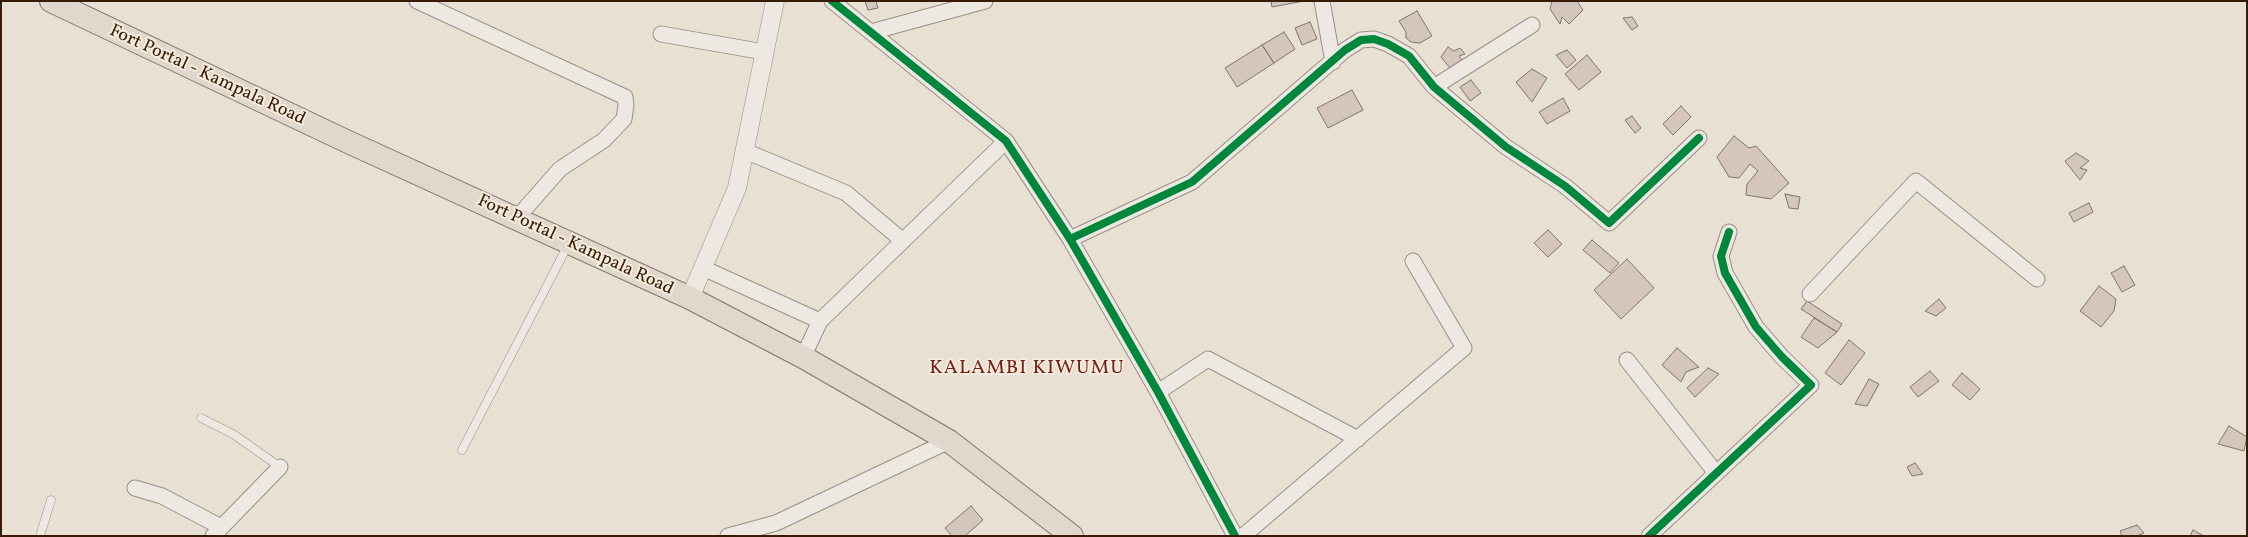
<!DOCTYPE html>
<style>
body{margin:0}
#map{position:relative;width:2248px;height:537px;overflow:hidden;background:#e8e0d3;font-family:Vollkorn,serif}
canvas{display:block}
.frame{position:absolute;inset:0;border:2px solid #371b07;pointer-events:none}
</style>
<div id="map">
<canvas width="2248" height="537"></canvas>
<div class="frame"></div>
</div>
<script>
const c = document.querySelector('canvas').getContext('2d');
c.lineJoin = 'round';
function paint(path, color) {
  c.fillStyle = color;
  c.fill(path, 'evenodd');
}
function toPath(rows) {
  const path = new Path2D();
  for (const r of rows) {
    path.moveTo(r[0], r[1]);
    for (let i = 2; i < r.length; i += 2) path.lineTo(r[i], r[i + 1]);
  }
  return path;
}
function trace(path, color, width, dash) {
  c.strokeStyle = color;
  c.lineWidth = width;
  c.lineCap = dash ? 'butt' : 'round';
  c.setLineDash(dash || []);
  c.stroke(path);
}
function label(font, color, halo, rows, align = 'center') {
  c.font = font + ' Vollkorn,serif';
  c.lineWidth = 4;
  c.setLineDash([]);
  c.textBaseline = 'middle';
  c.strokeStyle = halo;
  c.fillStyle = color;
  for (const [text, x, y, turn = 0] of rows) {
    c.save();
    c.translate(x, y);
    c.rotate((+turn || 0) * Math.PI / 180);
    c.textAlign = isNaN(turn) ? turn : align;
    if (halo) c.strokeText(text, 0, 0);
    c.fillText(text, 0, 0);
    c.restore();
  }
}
const building = toPath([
 [865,1,876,1,878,8,868,10,865,1],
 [1271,1,1304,1,1272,7,1271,1],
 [1552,1,1577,1,1583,10,1569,24,1562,17,1560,24,1550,9,1552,1],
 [1417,11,1432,36,1420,43,1411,42,1406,38,1406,32,1399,21,1417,11],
 [1632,17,1638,26,1632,30,1623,18,1632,17],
 [1310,22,1317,39,1302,45,1295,28,1310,22],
 [1284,32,1295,49,1274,63,1262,45,1284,32],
 [1262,45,1274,63,1237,87,1225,68,1262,45],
 [1448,47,1454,51,1460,48,1465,54,1459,56,1465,64,1450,68,1441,57,1448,47],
 [1567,50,1576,60,1567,68,1556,55,1567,50],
 [1587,55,1601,72,1579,90,1565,74,1587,55],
 [1532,69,1547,78,1532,102,1516,82,1532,69],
 [1471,80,1481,93,1470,101,1460,87,1471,80],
 [1352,90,1363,110,1328,128,1317,108,1352,90],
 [1563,98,1570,111,1547,124,1539,112,1563,98],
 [1681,106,1691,117,1673,135,1663,124,1681,106],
 [1632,116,1641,128,1635,133,1625,120,1632,116],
 [1734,136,1749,148,1756,146,1789,183,1771,199,1746,195,1747,184,1758,171,1750,164,1739,178,1729,177,1717,157,1734,136],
 [2076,153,2089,161,2080,168,2087,170,2080,180,2065,161,2076,153],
 [1785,194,1800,197,1798,209,1789,208,1785,194],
 [2089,203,2093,212,2074,222,2069,213,2089,203],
 [1548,230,1562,244,1548,257,1534,243,1548,230],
 [1592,240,1619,263,1610,273,1583,250,1592,240],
 [1627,259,1654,288,1621,319,1594,290,1627,259],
 [2124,266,2135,285,2122,292,2111,273,2124,266],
 [2099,286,2116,299,2114,311,2101,327,2080,311,2099,286],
 [1939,299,1946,308,1936,316,1925,311,1939,299],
 [1807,301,1842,324,1837,332,1801,309,1807,301],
 [1814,318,1837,332,1818,348,1801,337,1814,318],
 [1849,340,1865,353,1841,385,1825,373,1849,340],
 [1677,348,1699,367,1686,372,1681,382,1662,365,1677,348],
 [1708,368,1719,374,1695,397,1687,388,1708,368],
 [1930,371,1939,381,1918,397,1910,387,1930,371],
 [1962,373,1980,389,1970,400,1952,385,1962,373],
 [1869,379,1879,384,1867,406,1855,404,1869,379],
 [2229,426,2247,437,2244,451,2218,444,2229,426],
 [1915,463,1923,474,1912,476,1907,467,1915,463],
 [971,506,983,520,965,536,952,536,945,528,971,506],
 [2137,525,2144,533,2137,536,2122,536,2120,531,2137,525],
 [2193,530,2204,536,2190,536,2193,530]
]);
const service = toPath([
 [201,418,233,434,280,467],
 [462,450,568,245],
 [40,536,51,500]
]);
const minor = toPath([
 [417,1,625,97,626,105,624,119,604,140,560,169,516,219],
 [832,1,1006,141,1070,239,1158,392,1235,536],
 [1322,1,1333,62],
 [871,32,985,1],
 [661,34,764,52],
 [1434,87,1532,25],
 [745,151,846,193,903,241],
 [1070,239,1192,182,1345,50,1361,40,1374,39,1388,44,1409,56,1434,87,1506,147,1565,186,1609,223,1699,138],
 [703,268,820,321],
 [1810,294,1916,181,2037,279],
 [803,357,820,321,1006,141],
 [1627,360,1716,473],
 [1158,392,1208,359,1358,439],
 [135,488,162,496,221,527],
 [213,536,280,467],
 [728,536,776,523,949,441],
 [1243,536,1464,348,1413,261],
 [1649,536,1811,385,1782,357,1756,327,1725,273,1721,256,1729,232]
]);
const tertiary = toPath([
 [690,298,737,188,775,1]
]);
const primary = toPath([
 [51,1,346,141,690,298,803,357,949,441,1072,536]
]);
const cycleway = toPath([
 [832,1,1006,141,1070,239,1158,392,1235,536],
 [1070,239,1192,182,1345,50,1361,40,1374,39,1388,44,1409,56,1434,87,1506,147,1565,186,1609,223,1699,138],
 [1649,536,1811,385,1782,357,1756,327,1725,273,1721,256,1729,232]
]);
const streetNames = [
 ["Fort Portal - Kampala Road",207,76,25],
 ["Fort Portal - Kampala Road",575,246,25]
];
const quarterNames = [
 ["KALAMBI KIWUMU",1027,369]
];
paint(building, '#d4c6bd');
trace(building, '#7e756c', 1);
trace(service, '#989086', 9);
trace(minor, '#989086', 17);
trace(tertiary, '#989086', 19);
trace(primary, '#7e756c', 24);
trace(service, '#ede8e2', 8);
trace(minor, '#ede8e2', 15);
trace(tertiary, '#ede8e2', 18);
trace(primary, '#e0d8cd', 22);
trace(cycleway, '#00873e', 8);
label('18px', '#371b07', '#f6ecdd', streetNames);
c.letterSpacing = '1px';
label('20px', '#7a1f14', '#f6ecdd', quarterNames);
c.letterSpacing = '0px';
</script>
